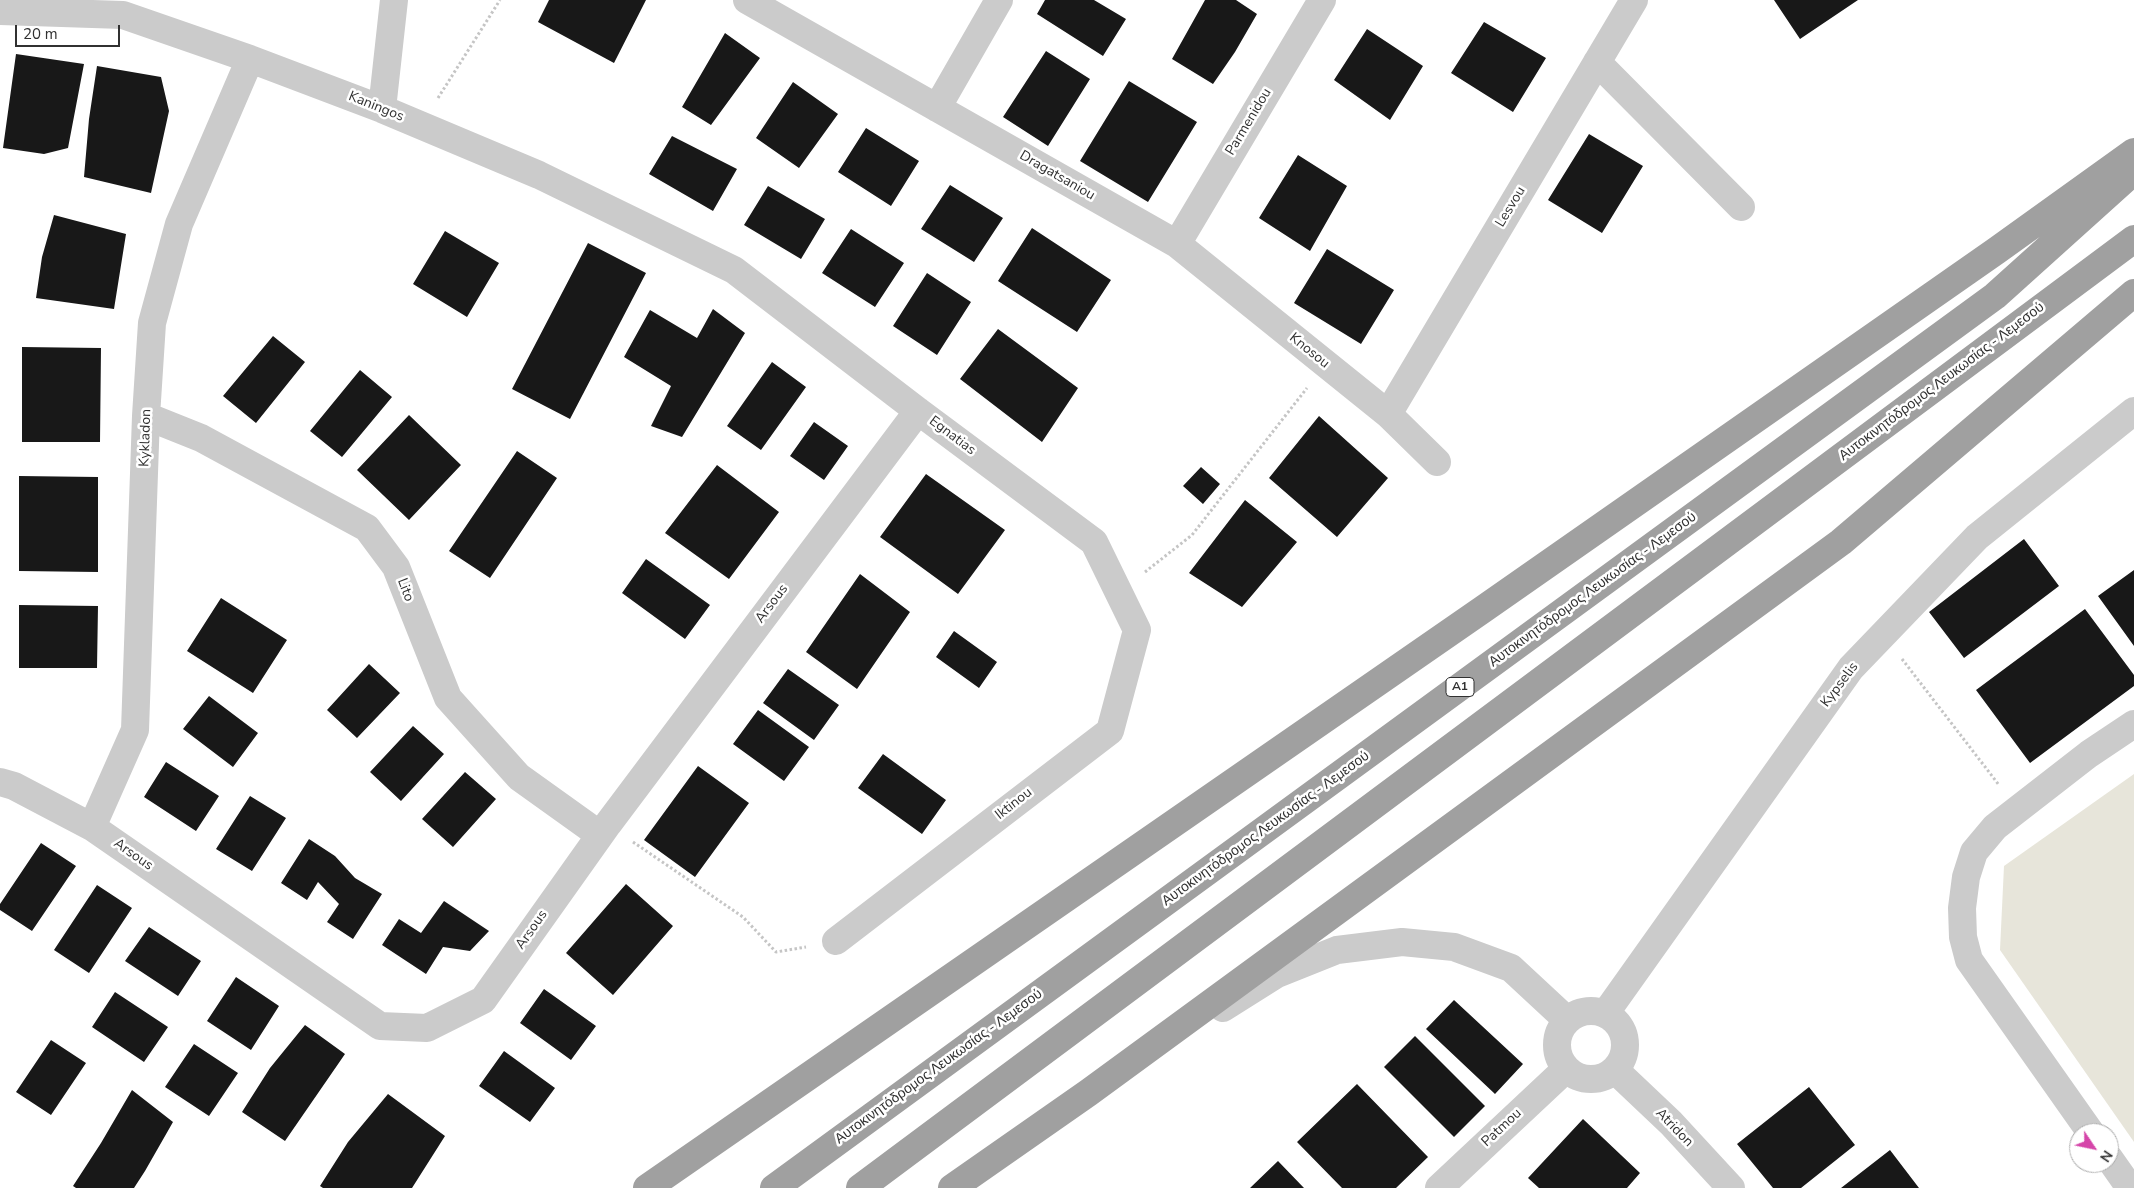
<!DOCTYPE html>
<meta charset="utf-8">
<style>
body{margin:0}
#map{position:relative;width:2134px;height:1188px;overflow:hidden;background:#fff;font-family:"Nunito Sans",sans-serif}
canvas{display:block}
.north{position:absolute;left:2069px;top:1123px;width:50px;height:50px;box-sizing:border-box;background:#fff;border:1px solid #adadad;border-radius:50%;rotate:124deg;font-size:14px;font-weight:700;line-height:20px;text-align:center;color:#313131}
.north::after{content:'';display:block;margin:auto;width:18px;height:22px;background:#d545a9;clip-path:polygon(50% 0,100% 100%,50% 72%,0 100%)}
.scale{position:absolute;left:15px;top:25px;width:105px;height:22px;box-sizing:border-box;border:2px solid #313131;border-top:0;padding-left:6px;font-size:15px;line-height:18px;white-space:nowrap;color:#313131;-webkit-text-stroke:4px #fff;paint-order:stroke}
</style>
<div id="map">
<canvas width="2134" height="1188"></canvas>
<div class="north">N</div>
<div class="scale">20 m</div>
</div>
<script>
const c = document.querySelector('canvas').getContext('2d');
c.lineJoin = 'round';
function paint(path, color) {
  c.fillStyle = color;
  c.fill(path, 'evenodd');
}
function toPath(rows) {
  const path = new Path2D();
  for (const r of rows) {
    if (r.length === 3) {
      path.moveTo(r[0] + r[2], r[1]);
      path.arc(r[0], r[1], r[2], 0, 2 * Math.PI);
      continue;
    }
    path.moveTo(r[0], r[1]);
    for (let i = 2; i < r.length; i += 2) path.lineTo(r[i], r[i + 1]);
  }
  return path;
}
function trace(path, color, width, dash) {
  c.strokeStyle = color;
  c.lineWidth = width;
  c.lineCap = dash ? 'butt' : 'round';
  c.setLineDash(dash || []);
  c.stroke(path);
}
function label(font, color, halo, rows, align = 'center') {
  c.font = font + ' "Nunito Sans",sans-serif';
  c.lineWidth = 5;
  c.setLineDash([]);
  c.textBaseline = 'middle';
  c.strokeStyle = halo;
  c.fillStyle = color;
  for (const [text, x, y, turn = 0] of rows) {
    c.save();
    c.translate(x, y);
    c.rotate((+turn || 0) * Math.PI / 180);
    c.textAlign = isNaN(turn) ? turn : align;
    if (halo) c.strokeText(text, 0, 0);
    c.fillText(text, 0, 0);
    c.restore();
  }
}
const green = toPath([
 [2134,774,2134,1142,2000,950,2004,866]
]);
const building = toPath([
 [549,0,646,0,614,63,538,22],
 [1045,0,1094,0,1126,19,1103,56,1037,14],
 [1205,0,1236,0,1257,14,1235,52,1213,84,1172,59],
 [1774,0,1858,0,1800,39],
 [1484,22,1546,58,1513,112,1451,73],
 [1367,29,1423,66,1390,120,1334,80],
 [725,33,760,58,711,125,682,107],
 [1046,51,1090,79,1048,146,1003,117],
 [16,54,84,64,68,148,44,154,3,148],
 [97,66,161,77,169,111,151,193,84,177,89,119],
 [1129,81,1197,122,1148,202,1080,161],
 [793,82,838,114,799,168,756,138],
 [866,128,919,161,891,206,838,172],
 [1589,134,1643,166,1602,233,1548,200],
 [672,136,737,169,713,211,649,174],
 [1298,155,1347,186,1310,251,1259,218],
 [950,185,1003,218,974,262,921,229],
 [768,186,825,219,801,259,744,225],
 [54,215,126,234,114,309,36,298,42,257],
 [1032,228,1111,280,1077,332,998,281],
 [851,229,904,263,875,307,822,273],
 [445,231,499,263,467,317,413,284],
 [588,243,646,273,570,419,512,389],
 [1327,249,1394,290,1361,344,1294,303],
 [927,273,971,302,937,355,893,326],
 [713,309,745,333,682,437,651,426,671,386,624,357,650,310,697,338],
 [998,329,1078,388,1042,442,960,379],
 [273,336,305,362,256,423,223,396],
 [22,347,101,348,100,442,22,442],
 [772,362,806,387,761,450,727,426],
 [360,370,392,397,342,457,310,431],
 [409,415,461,465,409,520,357,470],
 [1319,416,1388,478,1337,537,1269,478],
 [814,422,848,446,824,480,790,456],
 [517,451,557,478,490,578,449,551],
 [717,465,779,512,729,579,665,533],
 [1201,467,1220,484,1203,504,1183,486],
 [926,474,1005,530,958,594,880,537],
 [19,476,98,477,98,572,19,571],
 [1245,500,1297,542,1242,607,1189,573],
 [2024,539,2059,586,1964,658,1929,612],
 [646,559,710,605,685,639,622,593],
 [2134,570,2134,646,2098,596],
 [860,574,910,612,857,689,806,652],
 [221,598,287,640,253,693,187,651],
 [19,605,98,606,97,668,19,668],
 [2085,609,2134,675,2134,686,2030,763,1976,690],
 [954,631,997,662,979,688,936,657],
 [369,664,400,693,357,738,327,710],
 [788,669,839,705,814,740,763,703],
 [209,696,258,733,233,767,183,729],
 [758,710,809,747,784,781,733,744],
 [413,726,444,754,401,801,370,772],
 [883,754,946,800,922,834,858,788],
 [166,762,219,796,196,831,144,797],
 [698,766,749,803,695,877,644,840],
 [465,772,496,799,453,847,422,819],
 [250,796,286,818,252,871,216,849],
 [309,839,335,856,355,878,382,894,353,939,327,922,339,904,318,882,307,900,281,883],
 [41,843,76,866,32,931,0,910,0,904],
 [626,884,673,926,613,995,566,953],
 [97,885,132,908,89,973,54,950],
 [444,901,489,931,470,951,443,947,426,974,382,945,399,919,421,933],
 [149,927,201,961,178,996,125,961],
 [236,977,279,1006,251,1050,207,1021],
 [544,989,596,1026,571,1060,520,1023],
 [115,992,168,1027,144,1062,92,1027],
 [1454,1000,1523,1064,1495,1094,1426,1029],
 [305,1025,345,1054,285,1141,242,1112,270,1068],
 [1415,1036,1485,1106,1454,1137,1384,1067],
 [51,1040,86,1063,51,1115,16,1092],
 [194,1044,238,1073,209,1116,165,1087],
 [504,1051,555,1088,530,1122,479,1086],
 [1357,1084,1428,1157,1396,1188,1342,1188,1297,1142],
 [1809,1087,1855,1145,1801,1188,1773,1188,1737,1144],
 [132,1090,173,1122,145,1171,134,1188,76,1188,73,1186,101,1143],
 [388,1094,445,1136,412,1188,323,1188,320,1186,348,1142],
 [1583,1119,1640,1173,1627,1188,1539,1188,1528,1178],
 [1890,1150,1919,1188,1841,1188],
 [1278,1161,1304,1188,1250,1188]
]);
const path = toPath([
 [438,98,500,0],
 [1145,572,1192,535,1307,388],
 [1902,659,1999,785],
 [633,842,743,917,776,952,806,947]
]);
const minor = toPath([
 [747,0,1177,244,1388,414,1437,462],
 [0,11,123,15,250,59,382,109,539,175,734,270,918,411,1094,542,1137,630,1110,731,836,941],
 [1597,62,1741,207],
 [937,108,999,0],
 [382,109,394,0],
 [1177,244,1322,0],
 [1388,414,1634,0],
 [146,416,201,438,367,528,396,567,448,698,519,777,600,835],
 [0,782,14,786,92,827,380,1026,427,1028,483,1000,608,824,918,411],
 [92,827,135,730,146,416,152,323,179,224,250,59],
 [1223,1008,1277,974,1337,950,1402,942,1454,947,1511,968,1567,1020],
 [1591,1045,34],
 [1605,1014,1851,668,1977,537,2134,411],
 [1615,1070,1671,1123,1731,1188],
 [2091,1133,1969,960,1963,937,1962,908,1966,877,1974,852,1995,827,2089,754,2134,724],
 [2109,1158,2130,1188],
 [1439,1188,1566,1069]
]);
const trunk = toPath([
 [647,1188,1482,610,1996,251,2134,152],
 [774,1188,1995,296,2134,171],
 [860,1188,2134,239],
 [952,1188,1088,1093,1841,542,2134,293]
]);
const shields = [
 [1460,687,28]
];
const shieldNames = [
 ["A1",1460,687]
];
const streetNames = [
 ["Kaningos",376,107,22],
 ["Parmenidou",1249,122,-59],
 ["Dragatsaniou",1057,176,30],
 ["Lesvou",1511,207,-59],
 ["Knosou",1309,351,39],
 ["Αυτοκινητόδρομος Λευκωσίας - Λεμεσού",1942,382,-37],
 ["Egnatias",952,436,37],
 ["Kykladon",146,438,-88],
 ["Lito",405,590,69],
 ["Αυτοκινητόδρομος Λευκωσίας - Λεμεσού",1593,590,-36],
 ["Arsous",772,604,-53],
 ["Kypselis",1840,685,-53],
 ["Iktinou",1014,804,-38],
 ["Αυτοκινητόδρομος Λευκωσίας - Λεμεσού",1266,829,-36],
 ["Arsous",133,855,35],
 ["Arsous",532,930,-55],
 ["Αυτοκινητόδρομος Λευκωσίας - Λεμεσού",939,1067,-36],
 ["Patmou",1502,1128,-43],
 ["Atridon",1674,1128,46]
];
paint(green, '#e7e5da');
paint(building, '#181818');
trace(path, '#c5c5c5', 3, [2.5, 2.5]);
trace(minor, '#cbcbcb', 28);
trace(trunk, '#a0a0a0', 28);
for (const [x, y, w] of shields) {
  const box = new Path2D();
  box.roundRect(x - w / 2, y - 9.5, w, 19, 4);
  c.fillStyle = '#fff';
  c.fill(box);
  trace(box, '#313131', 1);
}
label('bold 12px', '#313131', null, shieldNames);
label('14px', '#313131', '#fff', streetNames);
</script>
